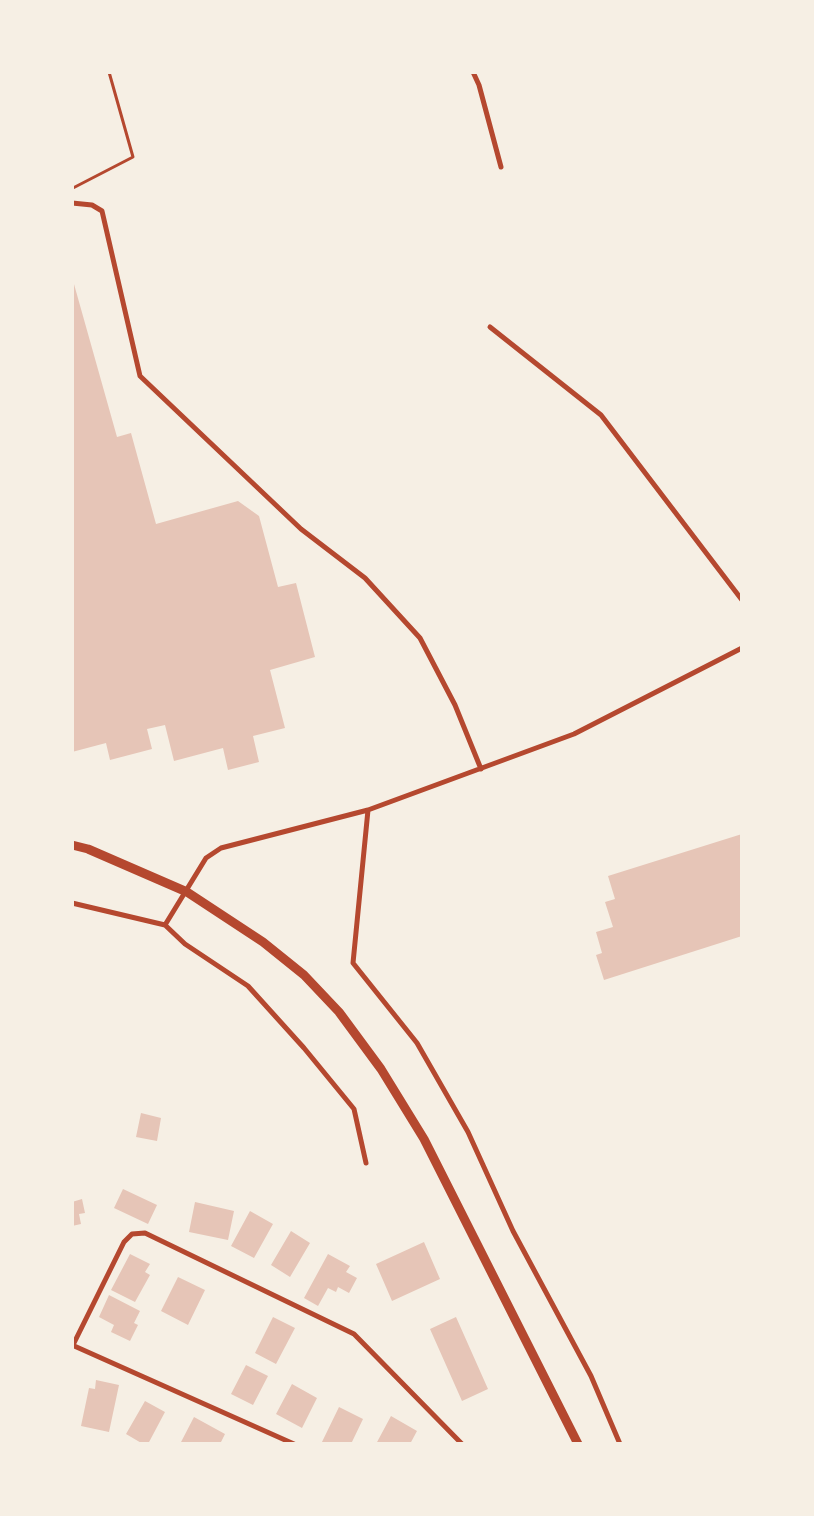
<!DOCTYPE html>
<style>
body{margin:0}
#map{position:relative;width:814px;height:1516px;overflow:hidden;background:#f6efe4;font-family:Figtree,sans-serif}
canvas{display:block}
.frame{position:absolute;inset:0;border:74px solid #f6efe4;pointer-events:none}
</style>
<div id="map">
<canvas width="814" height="1516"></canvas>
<div class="frame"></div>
</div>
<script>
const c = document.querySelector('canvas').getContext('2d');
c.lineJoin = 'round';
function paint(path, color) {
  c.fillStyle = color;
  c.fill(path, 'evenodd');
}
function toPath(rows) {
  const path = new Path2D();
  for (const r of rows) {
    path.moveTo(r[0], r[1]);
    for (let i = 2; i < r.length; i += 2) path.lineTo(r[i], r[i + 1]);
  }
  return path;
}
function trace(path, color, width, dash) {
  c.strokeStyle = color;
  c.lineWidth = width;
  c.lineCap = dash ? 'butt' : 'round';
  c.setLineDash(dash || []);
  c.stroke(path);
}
const building = toPath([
 [72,277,117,437,131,433,156,524,238,501,259,516,278,587,296,583,315,657,270,670,285,728,253,736,259,762,228,770,223,748,174,761,165,725,147,729,152,749,110,760,106,743,72,752],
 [742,834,742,936,604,980,596,955,602,953,596,932,613,927,605,902,615,899,608,876],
 [141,1113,161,1118,157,1141,136,1137],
 [123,1189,157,1205,148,1224,114,1208],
 [82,1199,85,1213,79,1214,81,1224,72,1226,72,1202],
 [195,1202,234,1211,228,1240,189,1232],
 [250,1211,273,1224,254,1258,231,1246],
 [291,1231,310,1243,290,1277,271,1265],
 [424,1242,440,1279,392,1301,376,1264],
 [130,1254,150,1264,145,1272,150,1275,135,1302,111,1290],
 [328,1254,350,1266,346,1272,357,1278,349,1293,338,1287,336,1292,328,1288,318,1306,304,1298],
 [178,1277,205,1290,188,1325,161,1311],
 [109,1295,140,1311,134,1323,138,1325,130,1341,111,1332,114,1325,99,1317],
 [273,1317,295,1328,276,1364,255,1353],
 [456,1317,488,1389,462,1401,430,1329],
 [246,1365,268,1376,253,1405,231,1394],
 [96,1380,119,1385,109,1432,81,1426,89,1388,95,1389],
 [292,1384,317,1398,302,1428,276,1414],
 [145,1401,165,1412,148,1444,143,1444,126,1434],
 [339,1407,363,1419,351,1444,321,1444],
 [391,1416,417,1431,410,1444,376,1444],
 [194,1417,225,1434,220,1444,180,1444]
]);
const path = toPath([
 [73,188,133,157,109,72]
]);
const minor = toPath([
 [473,72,479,85,501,167],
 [72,203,92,205,102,211,140,376,301,529,365,578,420,638,455,705,481,769],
 [490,327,601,415,742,600],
 [368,810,353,963,417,1043,468,1132,513,1231,591,1376,620,1444],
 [72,903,165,925,185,944,248,986,304,1048,354,1109,366,1163],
 [165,925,206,858,221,848,368,810,574,734,742,648],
 [72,1345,294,1444],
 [73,1345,124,1242,132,1234,145,1233,354,1334,462,1444]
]);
const tertiary = toPath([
 [72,845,88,849,187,892,263,942,304,975,339,1012,381,1069,424,1139,578,1444]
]);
paint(building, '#e6c5b7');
trace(path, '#b5482f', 3);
trace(minor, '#b5482f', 5);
trace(tertiary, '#b5482f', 9);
</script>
